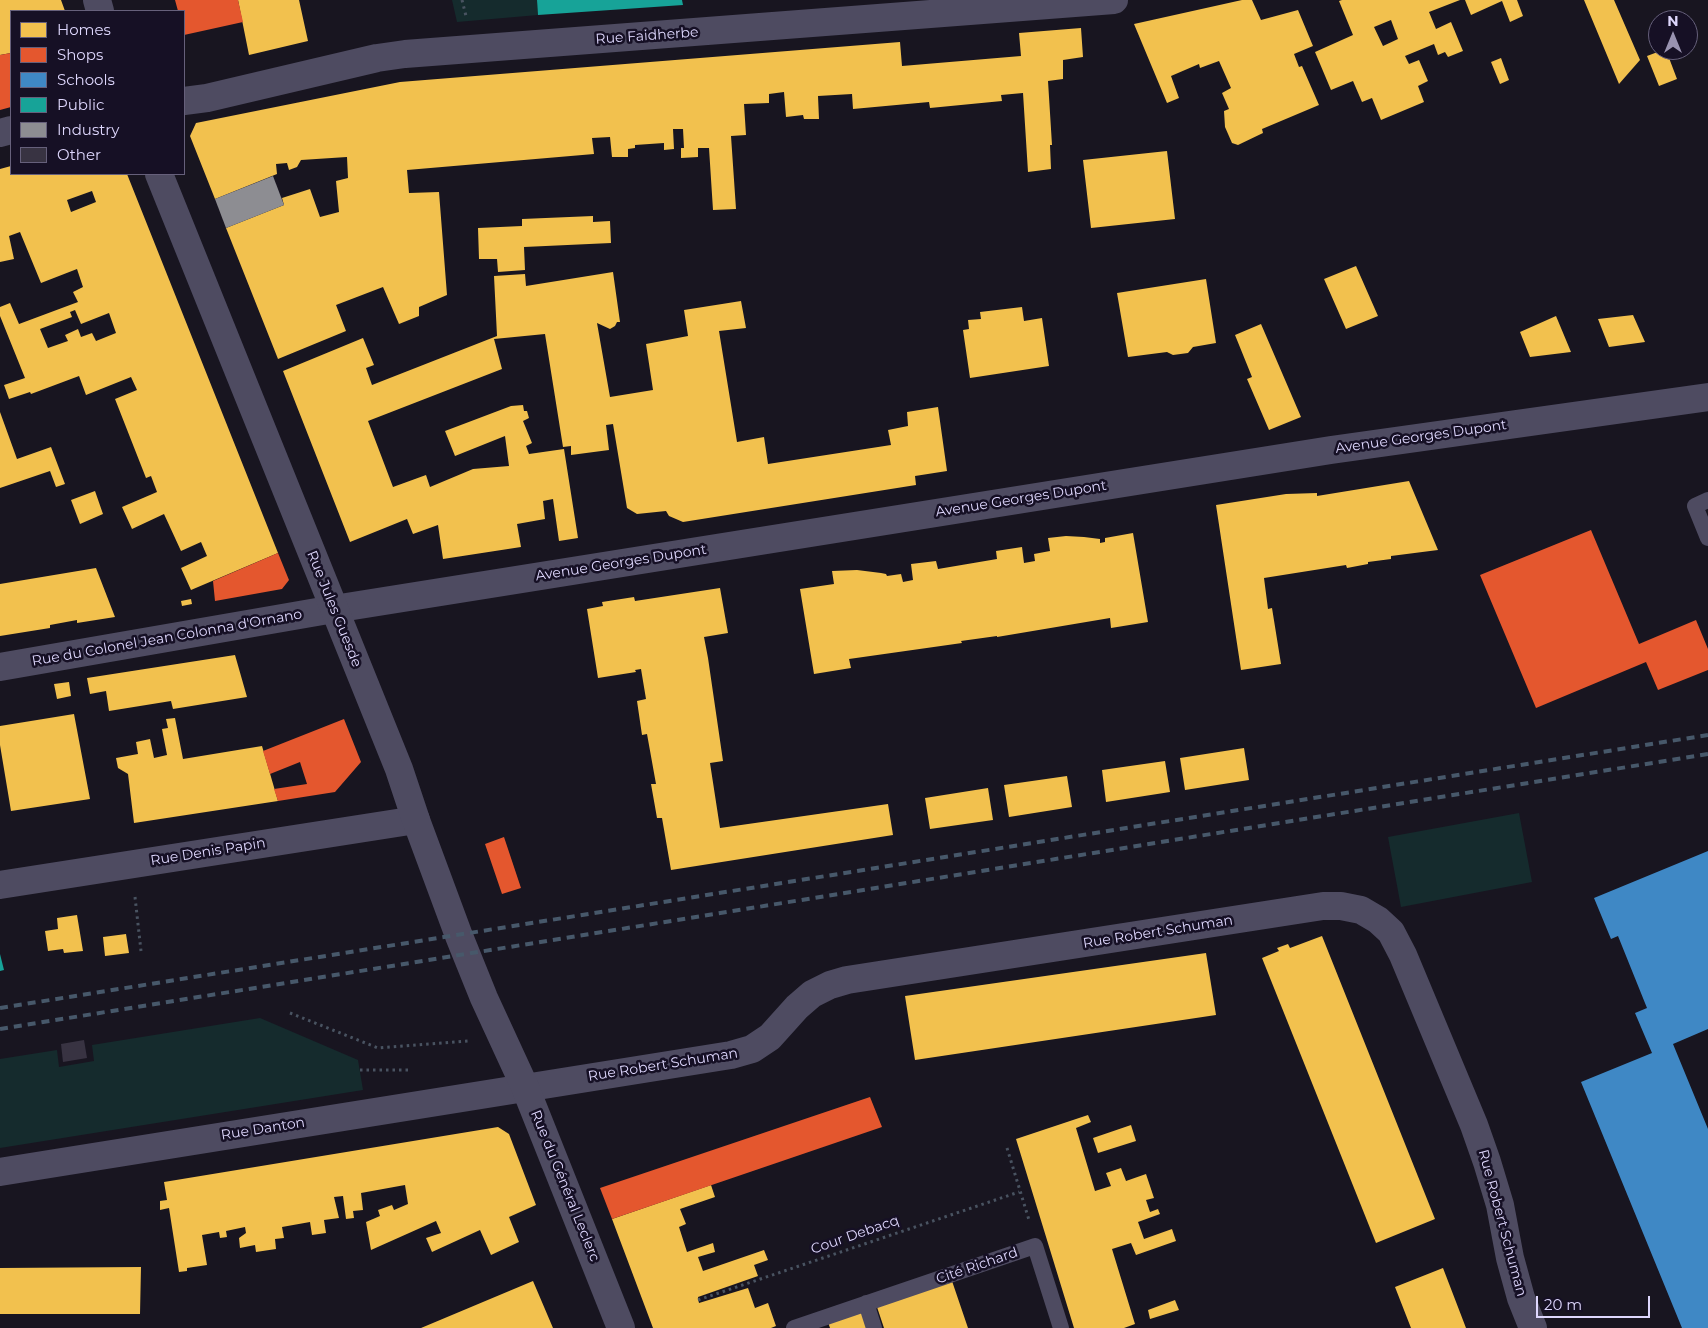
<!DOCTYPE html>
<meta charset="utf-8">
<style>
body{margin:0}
#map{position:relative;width:1708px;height:1328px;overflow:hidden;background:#181520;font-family:Montserrat,sans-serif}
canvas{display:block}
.legend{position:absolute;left:10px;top:10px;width:175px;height:165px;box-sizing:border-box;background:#161025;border:1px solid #66607b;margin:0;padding:6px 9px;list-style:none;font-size:15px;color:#ded7fd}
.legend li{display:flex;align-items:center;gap:10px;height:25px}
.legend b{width:25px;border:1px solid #66607b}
.north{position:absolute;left:1648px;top:10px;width:50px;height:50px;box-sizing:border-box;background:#161025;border:1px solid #66607b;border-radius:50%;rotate:0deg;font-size:14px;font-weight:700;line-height:20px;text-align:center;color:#ded7fd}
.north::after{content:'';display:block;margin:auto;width:18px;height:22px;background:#9993b0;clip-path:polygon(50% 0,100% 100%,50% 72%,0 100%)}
.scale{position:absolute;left:1536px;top:1296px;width:114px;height:22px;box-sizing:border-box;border:2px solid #ded7fd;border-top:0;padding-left:6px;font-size:15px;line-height:18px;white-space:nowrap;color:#ded7fd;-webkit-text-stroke:4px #161025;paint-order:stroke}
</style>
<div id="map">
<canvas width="1708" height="1328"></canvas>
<ul class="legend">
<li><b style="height:14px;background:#f2c14e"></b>Homes</li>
<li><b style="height:14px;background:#e4572e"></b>Shops</li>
<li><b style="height:14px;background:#3f88c5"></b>Schools</li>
<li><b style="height:14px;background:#17a398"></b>Public</li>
<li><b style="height:14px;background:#8d8d92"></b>Industry</li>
<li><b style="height:14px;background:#383342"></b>Other</li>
</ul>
<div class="north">N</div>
<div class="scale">20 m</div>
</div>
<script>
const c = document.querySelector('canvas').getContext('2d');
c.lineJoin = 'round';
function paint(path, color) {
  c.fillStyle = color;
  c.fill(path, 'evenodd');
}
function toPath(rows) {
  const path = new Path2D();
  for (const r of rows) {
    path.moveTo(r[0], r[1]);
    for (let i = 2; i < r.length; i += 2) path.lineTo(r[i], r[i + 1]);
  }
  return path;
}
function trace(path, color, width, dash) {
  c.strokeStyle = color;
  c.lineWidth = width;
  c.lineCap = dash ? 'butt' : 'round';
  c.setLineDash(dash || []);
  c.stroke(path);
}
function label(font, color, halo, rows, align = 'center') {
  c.font = font + ' Montserrat,sans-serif';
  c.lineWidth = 5;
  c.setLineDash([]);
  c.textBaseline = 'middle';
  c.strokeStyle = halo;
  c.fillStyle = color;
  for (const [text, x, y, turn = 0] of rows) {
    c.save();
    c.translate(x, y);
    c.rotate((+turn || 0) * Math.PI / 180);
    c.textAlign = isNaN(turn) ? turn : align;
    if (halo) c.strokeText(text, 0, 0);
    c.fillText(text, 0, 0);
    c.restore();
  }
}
const green = toPath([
 [452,0,537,0,538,15,457,22],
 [1519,813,1532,882,1401,907,1388,837],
 [260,1018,358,1060,363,1090,0,1148,0,1059,57,1050,59,1067,94,1061,92,1045]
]);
const homes = toPath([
 [0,0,61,0,65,11,11,11,11,53,0,55],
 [238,0,299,0,308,41,249,55],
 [1242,0,1252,0,1261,20,1298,10,1313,46,1294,54,1299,67,1302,66,1319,105,1262,129,1263,133,1238,145,1232,143,1225,127,1224,111,1229,109,1222,93,1231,88,1219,61,1200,68,1199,64,1171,76,1179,98,1167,103,1134,24],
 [1342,0,1460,0,1429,12,1436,29,1451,22,1463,51,1448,57,1445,52,1438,55,1434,44,1405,56,1409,64,1419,60,1428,81,1418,86,1424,102,1381,120,1372,98,1362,102,1353,81,1331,90,1315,52,1353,35,1339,1],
 [1391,20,1398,39,1383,46,1374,27],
 [1465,0,1517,0,1523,16,1510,22,1502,1,1471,15],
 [1584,0,1614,0,1640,60,1619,84],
 [1081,28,1083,57,1063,60,1063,79,1048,81,1052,145,1050,145,1051,169,1028,172,1023,93,1001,95,1002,101,930,108,929,102,853,109,852,94,818,96,819,119,804,119,803,115,786,117,784,92,769,94,769,103,744,104,746,135,731,136,736,209,713,210,709,148,698,148,698,157,681,158,681,148,684,148,683,129,673,129,674,149,664,150,664,143,635,145,635,148,628,149,628,157,612,157,610,137,592,138,594,154,407,170,409,193,439,192,447,295,419,307,419,316,399,324,383,287,336,305,346,331,278,359,226,228,284,205,282,198,310,189,320,217,339,212,336,181,348,178,347,157,301,160,297,167,289,170,287,163,276,164,277,174,215,199,190,136,196,123,400,82,900,42,902,66,1021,56,1019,33],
 [1663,50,1666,50,1677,79,1659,86,1647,56],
 [1501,58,1509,80,1500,84,1491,62],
 [1167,151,1175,219,1091,228,1083,160],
 [11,166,11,174,127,174,278,553,191,590,181,568,207,556,201,542,181,551,164,514,132,529,122,507,157,492,151,476,146,478,115,399,137,390,131,377,86,395,79,376,31,394,30,392,9,399,4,385,25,378,0,316,0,307,10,303,19,324,78,302,73,292,83,287,77,269,41,283,20,232,9,236,14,259,0,262,0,169],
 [92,191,96,202,71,212,67,200],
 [75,310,81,324,109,313,116,333,96,341,92,333,81,337,78,329,65,335,68,341,48,348,40,329,72,317,70,312],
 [593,216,593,222,610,221,611,243,524,247,525,270,498,272,497,259,479,259,478,228,522,226,522,219],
 [1356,266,1378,316,1346,329,1324,279],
 [613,272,620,322,617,322,615,326,610,329,597,323,610,397,653,390,646,344,688,336,684,310,741,301,746,328,719,331,737,442,764,437,768,464,891,445,888,430,908,426,907,412,938,407,947,471,915,476,916,485,683,522,669,516,666,511,637,514,627,508,613,424,606,425,609,450,571,455,571,446,563,447,545,334,494,339,502,369,368,421,393,487,426,475,430,487,473,469,509,466,505,436,455,456,445,431,511,406,523,405,524,411,527,411,529,418,523,421,532,443,526,446,529,454,564,449,578,538,559,541,553,499,543,501,545,519,517,524,521,547,443,559,438,525,413,534,407,519,350,542,283,371,363,338,374,365,366,368,372,385,497,336,494,276,525,274,526,286],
 [1206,279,1216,343,1193,347,1188,353,1173,355,1167,352,1128,357,1117,293],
 [1022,307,1024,321,1042,318,1049,366,970,378,963,330,969,329,968,320,981,319,980,312],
 [1633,315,1645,342,1609,347,1598,319],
 [1556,316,1571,352,1530,357,1520,332],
 [1261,324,1301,417,1269,430,1247,379,1252,377,1235,335],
 [0,412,17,459,51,447,65,484,56,487,50,471,0,488],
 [1409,481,1438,550,1391,556,1391,559,1368,562,1368,564,1347,568,1346,565,1264,578,1268,609,1272,608,1281,664,1241,670,1216,505,1286,494,1317,493,1317,496],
 [95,491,103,514,80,524,71,500],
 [1133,533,1148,622,1111,628,1110,618,997,637,997,636,961,641,962,643,849,659,851,668,814,674,800,589,834,584,832,571,857,570,881,573,886,574,887,576,901,574,903,582,913,580,911,564,936,561,938,569,997,559,996,551,1022,547,1024,563,1035,561,1034,554,1050,551,1048,538,1066,536,1084,537,1100,539,1100,543,1105,542,1105,538],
 [96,568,115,617,77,623,77,620,50,625,50,628,0,636,0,584],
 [720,588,728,633,704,637,708,658,723,761,710,763,720,828,888,804,893,835,671,870,662,818,657,818,651,784,656,784,647,734,642,735,637,701,646,699,641,669,635,670,636,672,598,678,587,609,603,606,602,602,634,597,635,601],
 [191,599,192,604,182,606,181,601],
 [235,655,247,697,173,709,171,701,109,711,106,691,90,694,87,678],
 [69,682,71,696,57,699,54,684],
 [74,714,90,799,11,811,0,745,0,726],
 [175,718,183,759,262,746,278,801,134,823,128,774,118,768,116,758,138,754,136,742,150,739,154,758,167,755,162,729,168,728,166,719],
 [1244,748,1249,780,1185,790,1180,758],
 [1165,761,1170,792,1106,802,1102,770],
 [1067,776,1072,807,1009,817,1004,785],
 [988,788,993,820,930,829,925,798],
 [77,915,83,951,64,953,63,949,48,951,45,931,58,929,57,918],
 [126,934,129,953,105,956,103,937],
 [1322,936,1435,1219,1376,1243,1262,958,1279,951,1277,948,1288,944,1290,948],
 [1206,953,1216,1015,915,1060,905,996],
 [1088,1115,1091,1122,1076,1128,1095,1191,1111,1186,1106,1173,1121,1168,1126,1181,1146,1174,1154,1198,1146,1200,1150,1212,1158,1209,1160,1214,1138,1222,1144,1239,1172,1229,1176,1241,1136,1255,1131,1243,1112,1249,1135,1324,1124,1328,1074,1328,1016,1139],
 [1131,1125,1136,1141,1098,1153,1093,1138],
 [498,1127,509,1134,536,1205,509,1217,519,1242,491,1255,480,1230,432,1252,426,1238,441,1233,436,1221,371,1250,366,1222,380,1216,378,1210,392,1205,394,1210,408,1204,405,1185,361,1193,363,1210,353,1211,354,1218,346,1219,343,1196,334,1197,339,1218,324,1220,326,1233,312,1235,310,1222,282,1227,284,1238,275,1239,276,1249,256,1252,255,1245,240,1248,239,1238,246,1233,245,1227,226,1231,227,1237,220,1238,219,1232,202,1235,207,1265,187,1268,187,1271,179,1272,169,1208,160,1210,160,1201,167,1200,164,1182],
 [711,1185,715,1197,680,1209,686,1224,679,1227,687,1252,713,1243,715,1252,698,1257,703,1271,764,1250,768,1260,754,1265,758,1276,698,1297,699,1303,748,1288,755,1308,768,1303,776,1326,771,1328,653,1328,612,1219],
 [141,1267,140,1314,0,1314,0,1268],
 [1443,1268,1466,1328,1411,1328,1395,1287],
 [533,1281,553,1328,421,1328],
 [952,1281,968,1328,884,1328,877,1307],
 [1175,1300,1179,1310,1150,1319,1148,1310],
 [863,1310,869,1328,830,1328,828,1322]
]);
const shops = toPath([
 [175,0,238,0,243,22,184,35,184,11,178,11],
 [11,53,11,107,0,110,0,55],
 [1591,530,1639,644,1696,620,1708,649,1708,670,1658,690,1646,662,1536,708,1480,575],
 [278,553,289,580,282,589,215,601,213,581],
 [344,719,361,762,335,792,278,801,274,789,307,784,300,762,270,774,263,751],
 [504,837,521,888,502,894,485,844],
 [870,1097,882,1127,612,1219,600,1188]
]);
const schools = toPath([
 [1708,851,1708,1029,1673,1044,1708,1129,1708,1328,1682,1328,1581,1082,1652,1053,1635,1013,1647,1008,1618,936,1611,939,1594,898]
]);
const public = toPath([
 [537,0,682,0,683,5,538,15],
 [0,954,4,970,0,971]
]);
const industry = toPath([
 [273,176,284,205,226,228,215,199]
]);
const building = toPath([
 [84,1040,87,1058,63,1062,61,1044]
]);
const path = toPath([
 [462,0,466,16],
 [135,897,141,951],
 [290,1013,378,1048,468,1041],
 [360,1070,410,1070],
 [1007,1148,1029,1220],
 [698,1300,1019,1192]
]);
const service = toPath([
 [1708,500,1695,506,1708,538],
 [866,1303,874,1328],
 [794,1328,1035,1246,1061,1328]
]);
const minor = toPath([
 [184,101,207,98,377,58,405,54,1114,0],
 [0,133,11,130],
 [0,667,334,609,1331,450,1708,397],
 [0,885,416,820],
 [0,1172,731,1055,752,1049,770,1037,797,1007,812,994,830,985,847,980,1323,906,1341,906,1361,910,1378,920,1391,932,1403,955,1474,1125,1487,1162,1500,1205,1510,1258,1521,1298,1533,1328]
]);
const tertiary = toPath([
 [97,0,100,11],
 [159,174,399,769,416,820,459,936,484,998,525,1087,621,1328]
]);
const rail = toPath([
 [0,1008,1708,735],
 [0,1029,1708,754]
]);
const streetNames = [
 ["Rue Faidherbe",647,36,-4],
 ["Avenue Georges Dupont",1421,437,-8],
 ["Avenue Georges Dupont",1021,499,-9],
 ["Avenue Georges Dupont",621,563,-9],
 ["Rue Jules Guesde",334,609,68],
 ["Rue du Colonel Jean Colonna d'Ornano",167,638,-10],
 ["Rue Denis Papin",208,852,-9],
 ["Rue Robert Schuman",1158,932,-9],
 ["Rue Robert Schuman",663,1065,-9],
 ["Rue Danton",263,1129,-9],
 ["Rue du Général Leclerc",565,1186,68],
 ["Rue Robert Schuman",1502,1223,75],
 ["Cour Debacq",855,1235,-19],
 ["Cité Richard",977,1266,-19]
];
paint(green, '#152b2d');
paint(homes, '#f2c14e');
paint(shops, '#e4572e');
paint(schools, '#3f88c5');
paint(public, '#17a398');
paint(industry, '#8d8d92');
paint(building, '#383342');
trace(path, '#495361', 3, [2.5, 4]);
trace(service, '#4e4b61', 16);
trace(minor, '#4e4b61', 28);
trace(tertiary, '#4e4b61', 28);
trace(rail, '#47586a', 4, [8, 6]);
label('14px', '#ded7fd', '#161025', streetNames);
</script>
